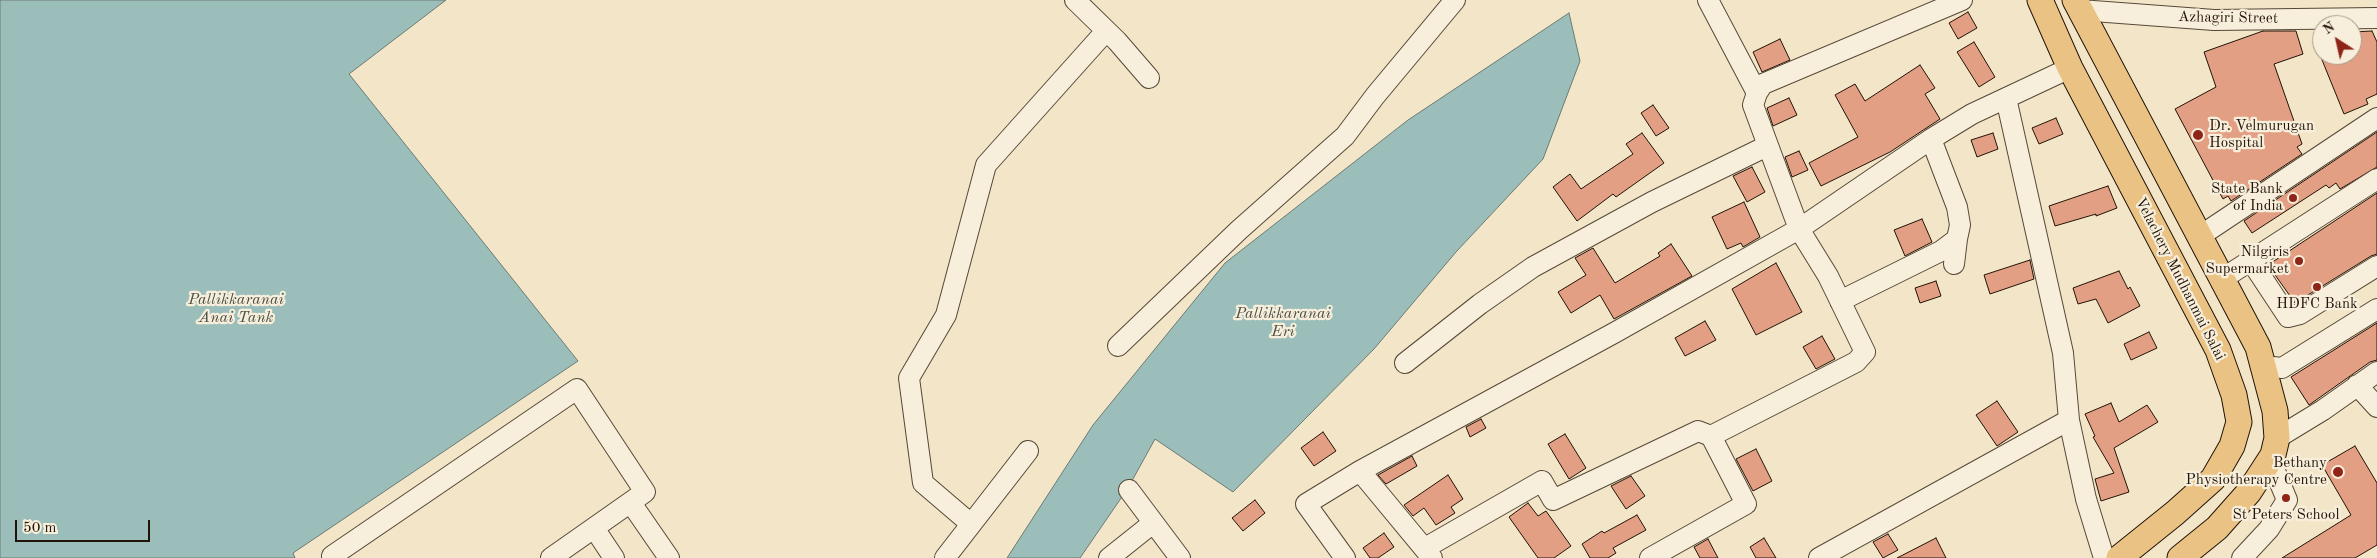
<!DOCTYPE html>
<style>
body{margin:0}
#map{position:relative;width:2377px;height:558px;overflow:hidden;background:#f3e6c8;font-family:"Old Standard TT",serif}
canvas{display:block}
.north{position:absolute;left:2312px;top:15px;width:50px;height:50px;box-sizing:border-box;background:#f7efdb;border:1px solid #a19786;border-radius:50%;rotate:325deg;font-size:14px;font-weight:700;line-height:20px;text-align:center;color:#211307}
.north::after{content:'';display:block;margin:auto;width:18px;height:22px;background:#8f2418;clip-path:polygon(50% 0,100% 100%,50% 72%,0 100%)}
.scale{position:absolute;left:15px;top:520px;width:135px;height:22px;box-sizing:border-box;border:2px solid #211307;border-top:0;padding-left:6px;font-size:15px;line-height:18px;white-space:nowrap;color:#211307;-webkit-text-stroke:4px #f7efdb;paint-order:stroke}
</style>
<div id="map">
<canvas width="2377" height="558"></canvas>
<div class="north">N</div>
<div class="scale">50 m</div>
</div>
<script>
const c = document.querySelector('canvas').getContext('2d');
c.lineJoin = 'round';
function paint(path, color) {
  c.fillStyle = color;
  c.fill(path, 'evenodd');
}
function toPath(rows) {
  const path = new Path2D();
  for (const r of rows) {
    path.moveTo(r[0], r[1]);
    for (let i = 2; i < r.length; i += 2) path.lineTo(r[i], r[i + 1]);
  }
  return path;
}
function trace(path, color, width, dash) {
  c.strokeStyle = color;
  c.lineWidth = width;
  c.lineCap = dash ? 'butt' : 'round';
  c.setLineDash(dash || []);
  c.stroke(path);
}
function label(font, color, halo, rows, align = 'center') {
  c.font = font + ' "Old Standard TT",serif';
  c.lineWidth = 4.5;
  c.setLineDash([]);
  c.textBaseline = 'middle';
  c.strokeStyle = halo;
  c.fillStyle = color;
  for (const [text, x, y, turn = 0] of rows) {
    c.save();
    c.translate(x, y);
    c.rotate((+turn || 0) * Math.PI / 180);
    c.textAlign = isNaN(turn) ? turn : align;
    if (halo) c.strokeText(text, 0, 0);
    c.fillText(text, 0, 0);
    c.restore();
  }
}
const water = toPath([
 [0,0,446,0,349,74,578,361,293,553,295,558,0,558,0,0],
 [1569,13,1580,61,1543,159,1456,252,1374,349,1233,492,1155,439,1128,488,1080,558,1007,558,1093,425,1225,263,1408,120,1569,13]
]);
const building = toPath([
 [1968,12,1977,28,1958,39,1949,23,1968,12],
 [2263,31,2296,31,2303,54,2274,64,2302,144,2297,147,2302,154,2231,201,2228,196,2223,199,2175,109,2216,87,2204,52,2263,31],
 [2372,31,2377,42,2377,94,2366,99,2368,104,2344,114,2320,55,2352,55,2352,32,2372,31],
 [1780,39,1790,60,1762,72,1753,52,1780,39],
 [1974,42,1995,77,1979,87,1957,52,1974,42],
 [1920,65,1935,88,1925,94,1940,119,1890,152,1821,186,1809,163,1858,137,1835,95,1855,84,1865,101,1920,65],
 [1789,98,1797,115,1773,126,1767,108,1789,98],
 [1653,105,1669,128,1656,136,1641,113,1653,105],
 [2056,118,2063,134,2039,144,2032,128,2056,118],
 [2377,132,2377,167,2340,189,2336,183,2329,188,2326,185,2252,233,2244,221,2377,132],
 [1642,133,1664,163,1616,197,1613,194,1577,221,1553,187,1570,174,1581,189,1633,154,1626,144,1642,133],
 [1993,133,1998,149,1977,157,1971,140,1993,133],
 [1799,151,1808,170,1792,177,1785,157,1799,151],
 [1752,167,1765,192,1747,202,1733,176,1752,167],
 [2108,186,2117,208,2096,216,2096,214,2055,226,2049,206,2108,186],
 [2377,193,2377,254,2371,256,2295,303,2268,265,2377,193],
 [1744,202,1760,237,1743,247,1741,243,1727,249,1712,217,1744,202],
 [1922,219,1932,242,1905,256,1894,230,1922,219],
 [1671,244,1692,276,1614,319,1600,295,1571,313,1558,292,1586,275,1575,258,1593,248,1615,283,1660,256,1658,253,1671,244],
 [2030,260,2034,279,1990,294,1984,275,2030,260],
 [1776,263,1802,312,1756,335,1732,289,1776,263],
 [2119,271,2128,289,2130,287,2140,306,2108,323,2096,299,2078,304,2073,288,2119,271],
 [1936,281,1941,296,1920,303,1915,288,1936,281],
 [1705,321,1716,340,1685,356,1675,338,1705,321],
 [2377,323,2377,360,2370,362,2309,405,2291,377,2377,323],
 [2149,332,2157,348,2131,360,2124,344,2149,332],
 [1822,336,1835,359,1816,369,1803,347,1822,336],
 [1997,401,2018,432,1997,446,1976,415,1997,401],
 [2111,403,2119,422,2147,405,2158,422,2114,448,2129,492,2101,501,2095,479,2114,473,2093,437,2095,436,2085,414,2111,403],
 [1481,419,1486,428,1470,437,1466,427,1481,419],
 [1323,432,1336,451,1314,466,1301,448,1323,432],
 [1565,434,1586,468,1569,479,1548,444,1565,434],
 [2355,446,2377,483,2377,545,2355,558,2282,558,2351,515,2322,465,2355,446],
 [1756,449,1772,481,1753,491,1736,459,1756,449],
 [1412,456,1417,466,1386,484,1378,475,1412,456],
 [1448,475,1463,499,1451,507,1455,513,1436,525,1424,508,1413,516,1404,505,1448,475],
 [1631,476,1645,496,1626,509,1611,486,1631,476],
 [1255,500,1265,513,1243,531,1232,518,1255,500],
 [1528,503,1538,516,1546,511,1571,546,1554,558,1538,558,1509,517,1528,503],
 [1637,515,1646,530,1613,548,1616,553,1608,558,1590,558,1582,544,1602,531,1604,533,1637,515],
 [1384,533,1394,547,1378,558,1370,558,1363,548,1384,533],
 [1888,534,1898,550,1883,558,1873,542,1888,534],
 [1764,538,1776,558,1756,558,1750,547,1764,538],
 [1936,538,1946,558,1897,558,1936,538],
 [1708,539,1718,558,1700,558,1694,547,1708,539]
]);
const minor = toPath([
 [1075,0,1117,41,1149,78],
 [1708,0,1757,93],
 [2080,10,2214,20,2377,18],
 [2006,98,2063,353,2069,420,2086,499,2104,558],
 [2200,236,2377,118],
 [2251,261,2288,317,2300,314,2377,266],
 [1954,264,1957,239],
 [2222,279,2377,179],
 [1840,301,1941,251,1957,239,1960,225,1957,207,1931,139],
 [1118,346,1239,230,1345,136,1375,96,1455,0],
 [1405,363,1480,304,1533,267,1652,202,1767,146],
 [2263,366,2282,368,2377,309],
 [2357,385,2377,407],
 [2277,438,2323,410,2377,372],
 [1129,490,1180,558],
 [631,503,669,558],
 [971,524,923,483,909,378,946,315,986,165,1106,31],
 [594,528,614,558],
 [1425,548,1542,481,1553,500,1698,431,1711,436],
 [333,558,332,556,577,389,645,492,551,558],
 [945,558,1028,451],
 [1109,558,1153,523],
 [1345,558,1306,504,1360,471],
 [1432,558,1360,471,1614,333,1799,229,1753,105,1757,93,1763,84,1962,0],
 [1650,558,1746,504,1711,436,1856,362,1865,352,1828,276,1799,229,1931,139,1972,114,2070,68],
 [1819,558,2069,420],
 [2242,558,2269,529,2287,500,2270,459]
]);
const major = toPath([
 [2040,0,2070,68,2218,350,2234,395,2239,422,2232,446,2213,479,2175,513,2119,558],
 [2075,0,2258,347,2275,411,2277,438,2273,455,2249,492,2217,528,2180,558]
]);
const markers = [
 [2198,135,6,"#8f2418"],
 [2293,198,5,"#8f2418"],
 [2299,261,5,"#8f2418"],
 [2317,287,5,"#8f2418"],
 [2338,472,6,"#8f2418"],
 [2286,498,5,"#8f2418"]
];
const streetNames = [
 ["Azhagiri Street",2228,18,1],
 ["Velachery Mudhanmai Salai",2180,279,63]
];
const poiNames = [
 ["Dr. Velmurugan",2209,126,"left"],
 ["Hospital",2209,143,"left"],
 ["State Bank",2283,189],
 ["of India",2283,206],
 ["Nilgiris",2289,252],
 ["Supermarket",2289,269],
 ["HDFC Bank",2317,304,"center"],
 ["Bethany",2327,463],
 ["Physiotherapy Centre",2327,480],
 ["St Peters School",2286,515,"center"]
];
const waterNames = [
 ["Pallikkaranai",236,300],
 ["Anai Tank",236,318],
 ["Pallikkaranai",1283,314],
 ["Eri",1283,332]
];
paint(water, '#9cbeba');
trace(water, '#6b7a72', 1);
paint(building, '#e29f83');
trace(building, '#211307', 1);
trace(minor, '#564837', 22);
trace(major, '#211307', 27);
trace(minor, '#f7efdb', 20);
trace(major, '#eac384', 25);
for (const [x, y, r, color] of markers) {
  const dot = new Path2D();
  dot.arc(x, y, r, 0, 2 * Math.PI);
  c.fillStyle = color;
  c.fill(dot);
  trace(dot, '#f7efdb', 2);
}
label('15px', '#211307', '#f7efdb', streetNames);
label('15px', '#211307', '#f7efdb', poiNames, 'right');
label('italic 16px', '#4c4f46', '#f7efdb', waterNames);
</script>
